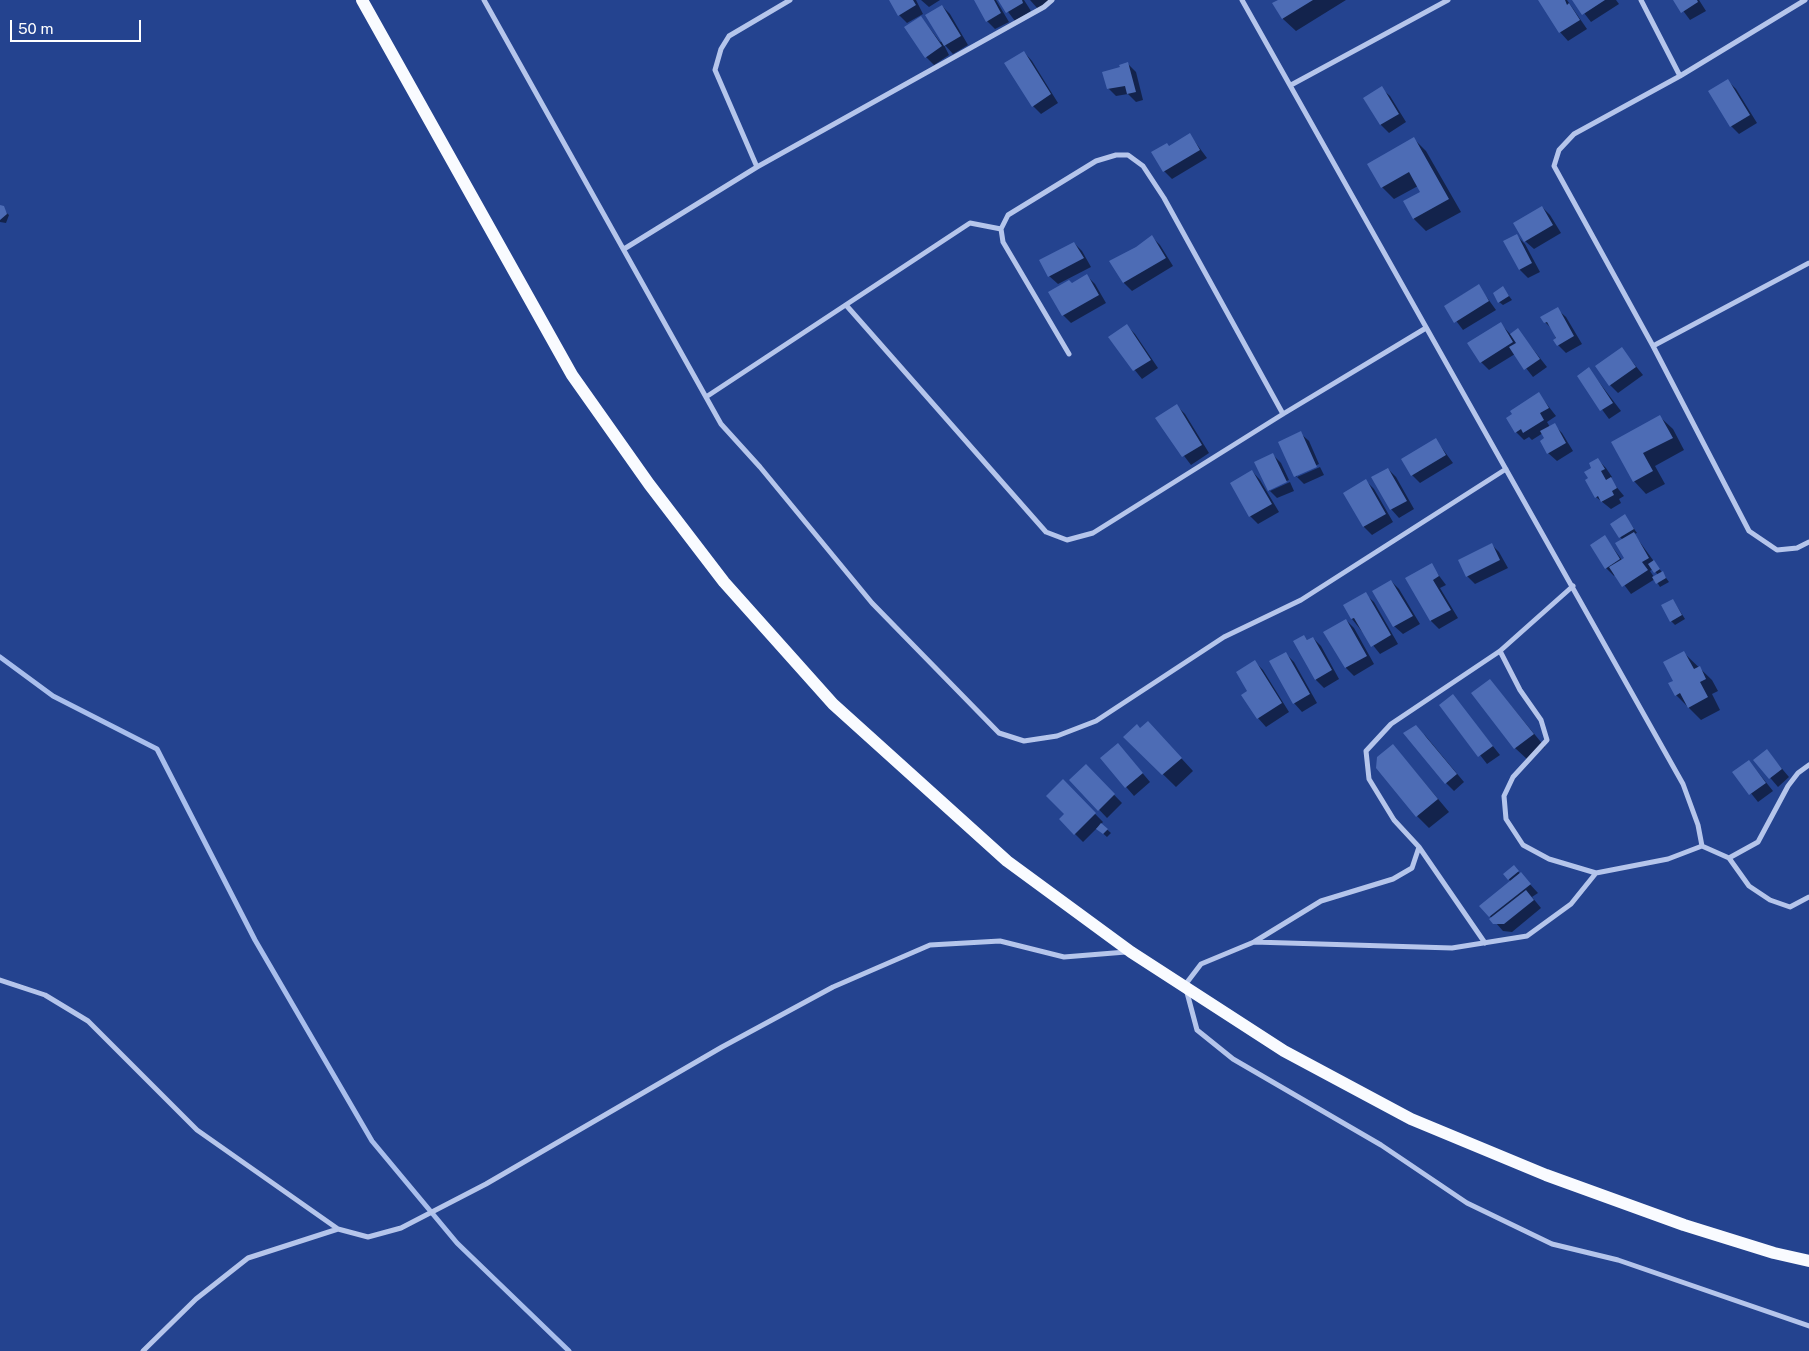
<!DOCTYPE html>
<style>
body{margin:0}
#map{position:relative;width:1809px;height:1351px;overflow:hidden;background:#24438f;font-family:"Public Sans",sans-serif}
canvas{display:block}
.scale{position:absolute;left:10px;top:20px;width:131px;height:22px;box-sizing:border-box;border:2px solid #fff;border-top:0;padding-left:6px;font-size:15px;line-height:18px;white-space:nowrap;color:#fff;-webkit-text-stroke:4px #24438f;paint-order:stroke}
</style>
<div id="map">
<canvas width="1809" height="1351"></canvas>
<div class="scale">50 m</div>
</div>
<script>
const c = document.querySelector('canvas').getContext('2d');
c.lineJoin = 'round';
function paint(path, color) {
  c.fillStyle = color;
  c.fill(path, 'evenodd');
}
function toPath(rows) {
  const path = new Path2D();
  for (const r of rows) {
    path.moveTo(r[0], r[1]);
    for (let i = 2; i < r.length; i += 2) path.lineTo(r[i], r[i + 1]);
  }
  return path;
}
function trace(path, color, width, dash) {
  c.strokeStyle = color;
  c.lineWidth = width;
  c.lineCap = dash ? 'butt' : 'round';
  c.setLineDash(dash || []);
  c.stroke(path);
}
const shadow = toPath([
 [890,0,916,0,923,14,907,23,899,15],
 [921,0,940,0,929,7],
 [975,0,996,0,1009,22,995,29,987,21],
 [999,0,1024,0,1031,11,1015,21],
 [1030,0,1050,0,1038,9],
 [1280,0,1346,0,1296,31,1283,19,1274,4],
 [1539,0,1567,0,1587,29,1568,41,1560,32],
 [1574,0,1616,0,1619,4,1591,22],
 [1675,0,1699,0,1706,11,1690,20],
 [942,6,950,14,968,45,953,54,943,43,949,55,934,65,926,57,921,17,940,42,942,41],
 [1024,52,1032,61,1058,103,1041,114,1033,106],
 [1128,64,1136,72,1143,100,1136,102,1128,94,1116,96,1108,88,1121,68],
 [1728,81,1736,89,1757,123,1739,134,1731,126],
 [1381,88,1390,96,1406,122,1389,133,1381,125,1364,99],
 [1190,135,1207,158,1172,179,1164,171,1170,147],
 [1414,139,1426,151,1461,212,1426,231,1414,219,1405,202,1422,192,1418,186,1394,199,1382,187],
 [0,207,9,215,6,223,0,222],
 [1542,207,1550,215,1561,233,1534,249,1525,241],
 [1517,236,1525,244,1540,272,1528,278,1520,270,1505,242],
 [1152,237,1160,245,1173,266,1132,291,1124,283,1111,261,1137,248],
 [1074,243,1082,251,1091,267,1058,284,1049,276,1041,261],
 [1087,276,1095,284,1106,303,1071,323,1063,315],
 [1478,285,1496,310,1463,330,1445,306],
 [1506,292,1512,300,1503,305,1499,302],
 [1557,309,1566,317,1582,344,1566,353,1558,345,1553,330,1545,322],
 [1501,324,1511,335,1518,330,1547,367,1533,377,1515,354,1489,370,1481,362],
 [1127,326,1135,334,1158,368,1142,379,1109,338],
 [1622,349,1643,375,1618,393,1610,385],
 [1589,369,1621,411,1609,419,1578,377],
 [1539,394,1556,416,1547,422,1550,427,1554,425,1562,433,1573,451,1557,461,1548,453,1543,433,1532,440,1529,437,1524,440,1516,432],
 [1177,406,1185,414,1209,453,1191,465,1156,419],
 [1660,417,1673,429,1684,450,1655,466,1665,484,1646,494,1634,481,1613,443],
 [1300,433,1309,441,1319,464,1297,474,1297,477,1320,467,1324,475,1304,484,1296,476],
 [1436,440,1453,463,1420,483,1412,475],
 [1273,455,1281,463,1289,480,1270,488,1270,491,1290,482,1294,491,1277,498,1269,490],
 [1598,460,1606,468,1612,477,1610,479,1624,496,1619,499,1621,503,1611,509,1596,497,1589,478],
 [1388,469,1396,477,1414,509,1399,518,1391,509],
 [1252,471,1260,480,1279,512,1258,524,1250,516],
 [1366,481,1374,489,1393,522,1372,535,1364,527,1344,493],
 [1625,516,1637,533,1634,534,1669,582,1660,587,1655,579,1631,594,1616,574,1614,576,1606,568,1605,537,1622,560,1626,558,1623,540,1620,537],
 [1653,569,1658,575,1654,577,1650,571],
 [1491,544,1499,552,1508,568,1475,584,1467,576,1459,561],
 [1431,565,1446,585,1440,588,1458,618,1439,629,1431,621,1407,578],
 [1391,581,1399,589,1420,624,1403,634,1394,626,1374,591],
 [1365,594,1374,602,1398,644,1380,654,1352,619],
 [1673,600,1685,619,1675,625,1671,621],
 [1346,620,1354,628,1374,664,1354,676,1346,668,1324,633],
 [1304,636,1308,641,1313,638,1321,646,1339,679,1324,688,1316,680,1295,642],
 [1683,652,1712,680,1718,691,1712,694,1720,710,1701,720,1676,695,1674,681],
 [1286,654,1294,662,1317,703,1302,712,1294,703,1271,662],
 [1255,662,1263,670,1289,712,1266,727,1258,718],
 [1490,680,1545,747,1528,760,1515,748],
 [1453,696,1500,755,1487,764,1441,705],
 [1140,729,1160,735,1193,771,1176,787,1125,737],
 [1424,734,1464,782,1454,791,1446,783],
 [1118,744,1150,782,1134,796,1101,758],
 [1393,745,1449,812,1429,828,1417,816],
 [1767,751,1789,777,1778,787,1755,760],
 [1749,761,1773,791,1758,802,1734,772],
 [1086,766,1122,803,1107,818,1071,780],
 [1063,781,1103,822,1101,824,1111,833,1107,837,1097,828,1083,842,1060,819,1066,814],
 [1514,867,1538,893,1532,897,1541,908,1512,932,1503,931,1481,906,1511,882,1505,874]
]);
const stream = toPath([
 [0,657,53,696,157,749,255,940,372,1141,457,1243,569,1351]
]);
const building = toPath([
 [889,0,913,0,916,5,898,16],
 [974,0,994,0,1001,13,986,22],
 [998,0,1022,0,1023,3,1006,13],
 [1278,0,1313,0,1282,19,1272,3],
 [1538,0,1565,0,1567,5,1569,3,1580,20,1559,33],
 [1572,0,1605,0,1582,15],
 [1673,0,1697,0,1698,2,1681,13],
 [942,5,961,36,944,46,925,15],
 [921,16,942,46,925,58,904,27],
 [1024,51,1051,94,1032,107,1004,63],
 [1128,62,1136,92,1127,94,1125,86,1107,89,1102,72,1120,67,1119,65],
 [1728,79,1750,115,1730,127,1708,91],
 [1382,86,1399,114,1380,125,1363,98],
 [1190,133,1200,150,1163,172,1151,152,1167,143,1169,146],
 [1414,137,1449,199,1413,219,1403,201,1420,192,1409,172,1381,188,1367,164],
 [0,205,4,206,7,214,0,220],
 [1542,206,1553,225,1524,242,1513,223],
 [1517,234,1532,263,1519,270,1503,241],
 [1152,235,1166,258,1123,283,1109,261,1136,247],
 [1074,242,1084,258,1048,277,1039,260],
 [1087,274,1099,295,1062,316,1048,292,1069,280,1072,283],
 [1479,284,1489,301,1454,323,1444,306],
 [1503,286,1509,296,1498,303,1493,293],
 [1558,307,1574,336,1557,346,1553,340,1556,338,1547,322,1544,323,1540,317],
 [1501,322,1513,342,1480,363,1467,343],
 [1127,324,1151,360,1133,371,1108,337],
 [1518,328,1540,359,1524,370,1509,347,1516,343,1510,334],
 [1622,347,1636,367,1609,386,1595,366],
 [1589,367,1613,403,1600,411,1577,376],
 [1539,392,1549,408,1540,413,1544,420,1523,433,1521,429,1515,433,1506,418,1512,414,1510,411],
 [1177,404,1202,445,1182,457,1155,418],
 [1660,415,1673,438,1643,453,1653,471,1633,482,1611,442],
 [1555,423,1566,443,1547,454,1540,441,1544,438,1540,431],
 [1301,431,1317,467,1294,477,1278,442],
 [1436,438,1446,455,1411,476,1401,459],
 [1273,453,1287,482,1268,491,1254,462],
 [1598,458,1605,469,1601,471,1606,480,1611,477,1617,488,1612,491,1614,495,1601,502,1598,496,1595,498,1585,480,1588,478,1584,472,1591,468,1589,463],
 [1388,468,1407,501,1390,510,1371,477],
 [1252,470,1272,504,1249,517,1230,483],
 [1366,479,1386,514,1363,527,1343,493],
 [1625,514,1634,529,1619,538,1610,524],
 [1634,532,1649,558,1642,562,1648,570,1622,587,1609,567,1624,558,1615,543],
 [1605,535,1620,559,1605,569,1590,545],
 [1492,543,1500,560,1466,577,1458,560],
 [1654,560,1660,569,1654,573,1648,564],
 [1432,563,1439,576,1433,580,1451,610,1430,621,1405,578],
 [1663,571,1666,578,1656,584,1652,577],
 [1391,580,1413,616,1393,627,1372,591],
 [1366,592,1391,635,1371,647,1354,618,1351,619,1343,605],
 [1673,599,1682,615,1670,622,1661,605],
 [1346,619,1367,656,1345,668,1323,632],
 [1304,635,1307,640,1313,637,1332,670,1315,680,1293,641],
 [1684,651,1694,669,1700,666,1706,679,1700,682,1708,697,1688,708,1680,693,1675,696,1668,683,1673,681,1663,662],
 [1286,652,1310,694,1293,704,1269,661],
 [1255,660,1282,703,1257,719,1241,695,1247,691,1236,672],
 [1490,679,1534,734,1514,749,1471,693],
 [1453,694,1493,746,1478,757,1439,705],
 [1148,721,1182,758,1162,775,1123,737,1137,724,1140,728],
 [1416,725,1457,774,1445,784,1403,733],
 [1118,743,1143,773,1125,788,1100,758],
 [1393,744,1438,799,1416,817,1376,768,1377,757],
 [1767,749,1782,769,1769,779,1753,760],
 [1749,760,1766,783,1749,795,1732,772],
 [1086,764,1115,794,1098,811,1069,780],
 [1063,779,1096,813,1074,835,1059,819,1064,814,1046,796],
 [1101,823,1108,829,1103,834,1096,829],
 [1514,865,1519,871,1508,880,1503,874],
 [1521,872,1531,884,1489,917,1479,906],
 [1526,890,1534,900,1504,924,1493,924,1489,919]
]);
const minor = toPath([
 [484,0,721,424,760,467,872,603,999,733,1024,741,1057,736,1096,721,1224,637,1301,600,1506,469],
 [1242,0,1683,784,1698,825,1702,846],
 [1641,0,1680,76],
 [1805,0,1680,76,1574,134,1559,150,1554,166,1653,346,1749,531,1777,550,1797,548,1809,542],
 [1291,85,1448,0],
 [757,167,715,70,721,49,729,36,790,0],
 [624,249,757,167,1044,7,1052,0],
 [846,305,1046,532,1067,540,1093,533,1283,414,1426,328],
 [1653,346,1809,263],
 [1069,354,1003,242,1001,229,1008,215,1096,161,1116,155,1128,155,1143,166,1164,198,1283,414],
 [706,397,970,223,1001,229],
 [1500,651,1520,690,1541,720,1547,740,1513,777,1504,796,1506,819,1523,845,1549,859,1596,873],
 [1419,847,1412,868,1393,879,1321,901,1254,942,1201,964,1185,985,1197,1030,1233,1059,1381,1145,1467,1203,1552,1244,1618,1260,1809,1326],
 [1729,858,1758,842,1788,786,1798,773,1809,765],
 [1254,942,1452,948,1527,936,1571,904,1596,873,1668,859,1702,846,1729,858,1749,886,1770,900,1790,907,1809,897],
 [1485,943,1419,847,1394,820,1369,779,1366,751,1391,724,1500,651,1573,586],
 [0,980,45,995,88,1021,197,1130,338,1229],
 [143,1351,196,1299,248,1258,338,1229,368,1237,401,1228,486,1184,722,1047,833,987,930,945,1000,941,1064,957,1126,952]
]);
const primary = toPath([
 [362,0,572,375,649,484,724,582,833,704,1007,861,1131,952,1284,1051,1411,1119,1546,1175,1684,1225,1774,1253,1809,1261]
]);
paint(shadow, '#0007');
trace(stream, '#a9beec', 5);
paint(building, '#4d6cb5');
trace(minor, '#b5c5eb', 5);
trace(primary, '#f9fbff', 12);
</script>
